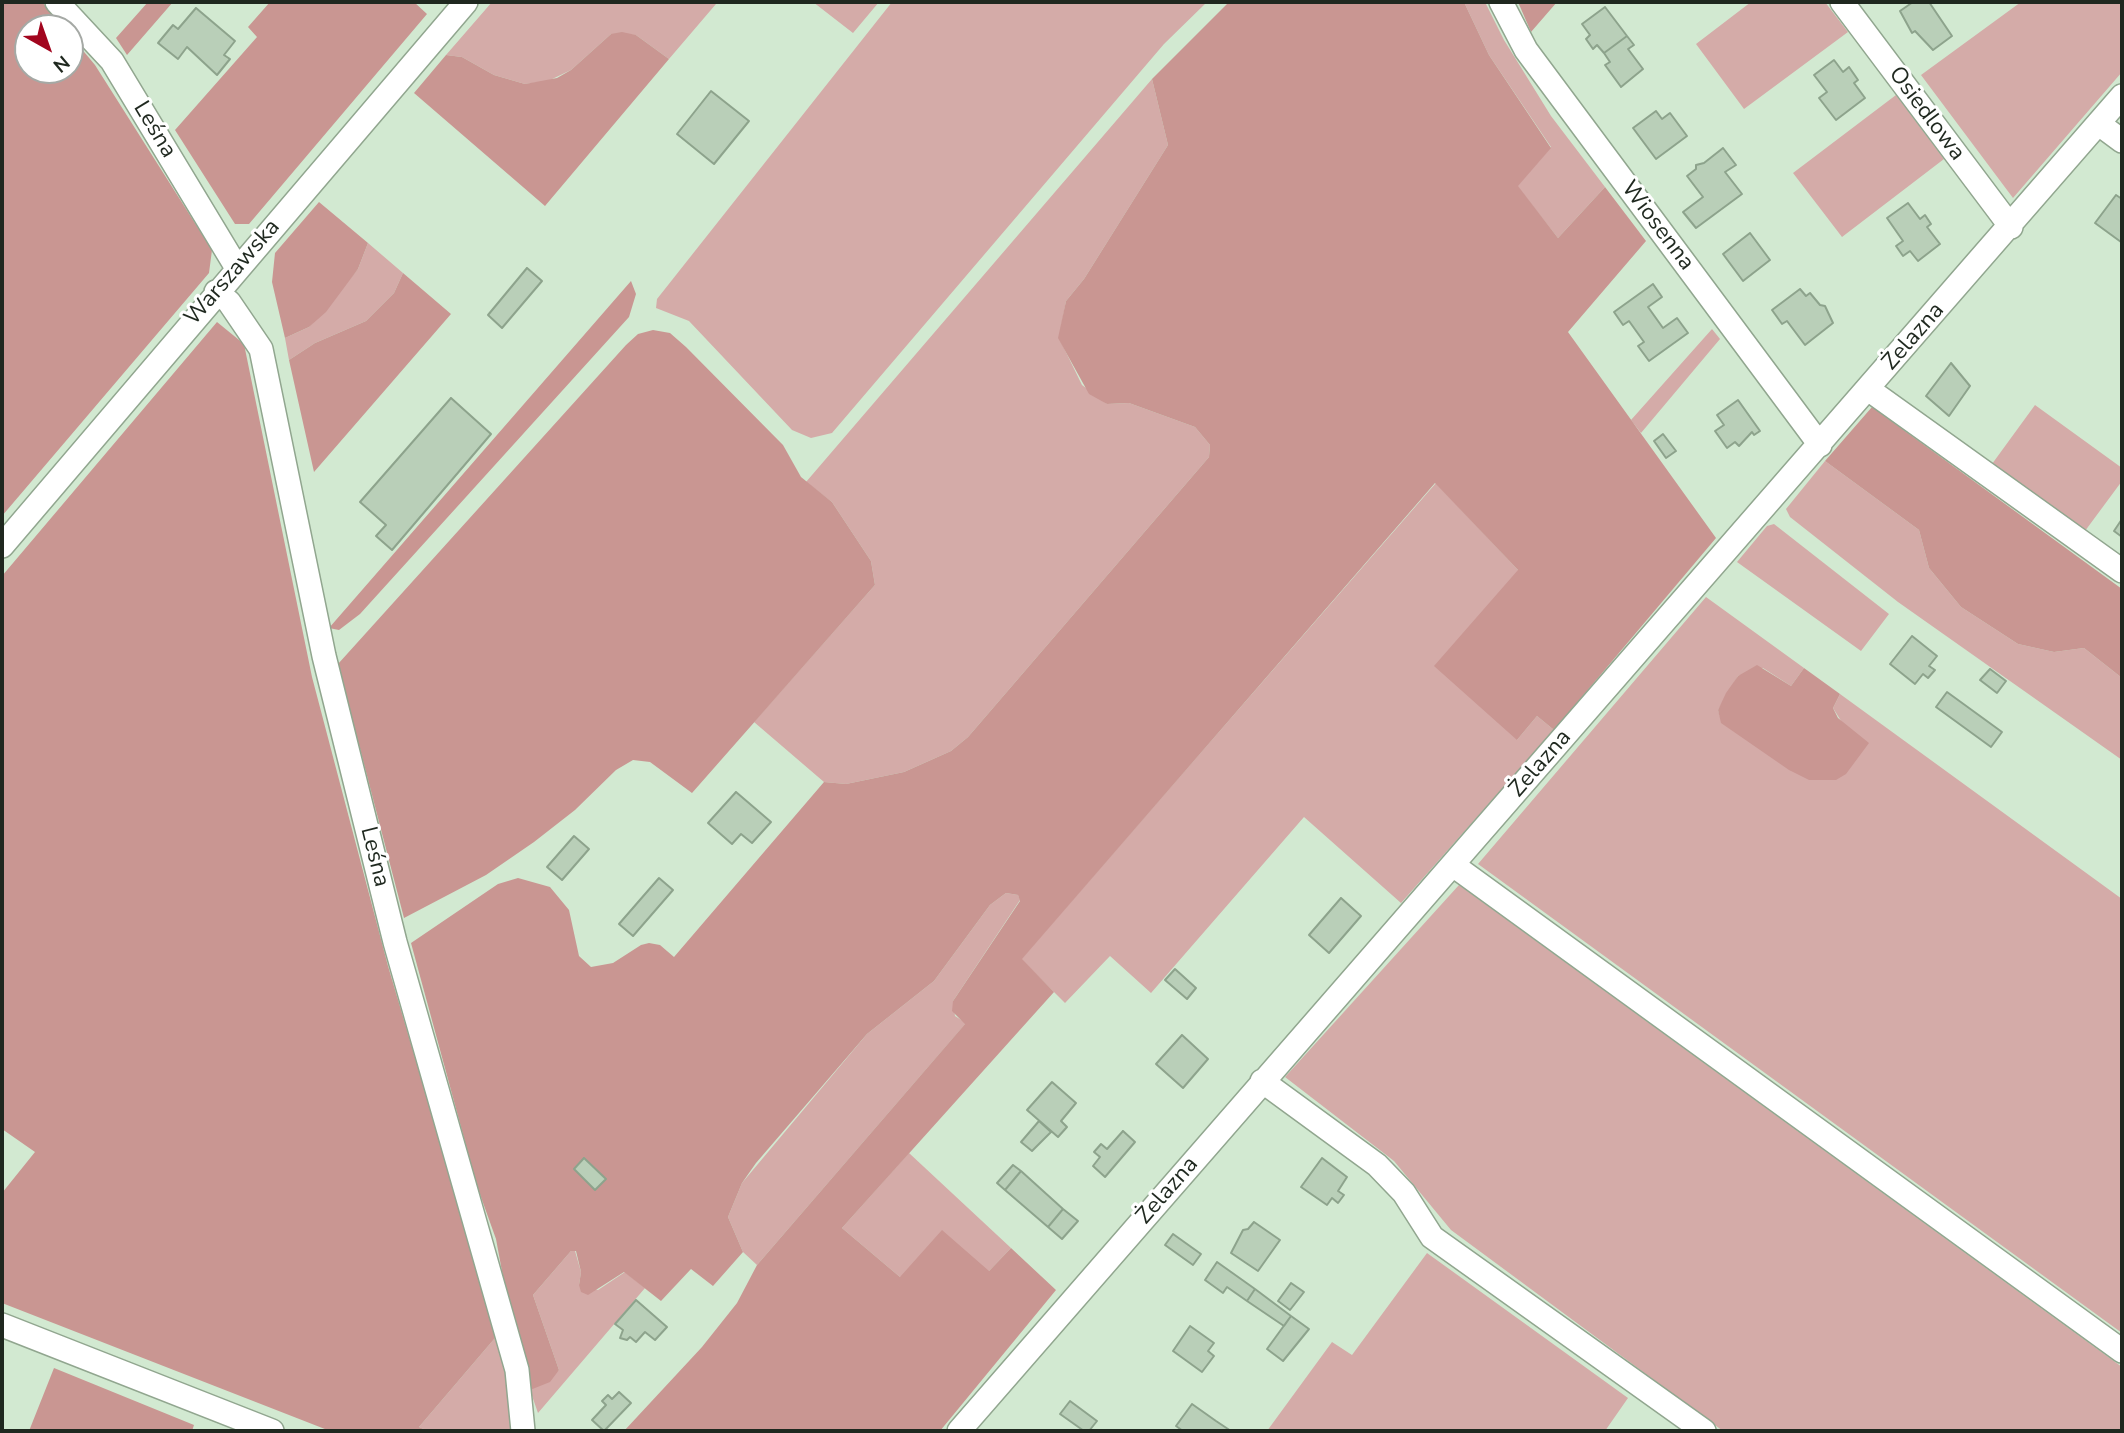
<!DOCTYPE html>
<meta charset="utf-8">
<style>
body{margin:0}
#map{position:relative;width:2124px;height:1433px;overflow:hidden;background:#d2e9d1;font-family:"Nunito Sans",sans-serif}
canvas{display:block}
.frame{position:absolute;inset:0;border:4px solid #1f281f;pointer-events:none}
.north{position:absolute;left:14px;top:14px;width:70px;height:70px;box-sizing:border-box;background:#fff;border:2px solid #a5a9a5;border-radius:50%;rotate:140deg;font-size:19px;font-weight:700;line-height:28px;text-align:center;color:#1f281f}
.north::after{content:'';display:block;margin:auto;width:24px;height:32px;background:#a2051e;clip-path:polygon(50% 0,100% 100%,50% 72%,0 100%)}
</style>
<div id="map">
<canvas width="2124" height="1433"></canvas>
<div class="frame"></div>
<div class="north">N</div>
</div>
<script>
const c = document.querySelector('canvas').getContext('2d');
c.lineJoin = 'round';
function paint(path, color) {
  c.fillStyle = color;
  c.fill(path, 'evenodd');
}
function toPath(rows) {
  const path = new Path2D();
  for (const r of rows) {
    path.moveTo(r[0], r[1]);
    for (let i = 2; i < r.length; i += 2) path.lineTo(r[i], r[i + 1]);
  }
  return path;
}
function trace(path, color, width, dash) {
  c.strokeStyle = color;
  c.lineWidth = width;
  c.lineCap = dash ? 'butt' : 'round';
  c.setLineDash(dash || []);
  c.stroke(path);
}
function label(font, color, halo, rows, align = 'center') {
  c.font = font + ' "Nunito Sans",sans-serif';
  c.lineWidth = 6;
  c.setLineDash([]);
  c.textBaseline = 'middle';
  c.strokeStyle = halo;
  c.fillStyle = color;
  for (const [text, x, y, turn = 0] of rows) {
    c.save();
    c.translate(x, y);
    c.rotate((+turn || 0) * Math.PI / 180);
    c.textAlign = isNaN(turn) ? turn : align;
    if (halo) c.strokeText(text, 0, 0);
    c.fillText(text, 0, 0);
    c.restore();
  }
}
const green = toPath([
 [492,2,714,2,716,4,669,59,636,35,611,34,571,70,548,81,525,84,494,75,462,57,446,55],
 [813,2,879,2,853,33],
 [892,2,1207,2,1164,44,832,433,811,438,792,430,689,321,656,308,657,299],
 [1464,2,1485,2,1504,40,1551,116,1605,187,1558,238,1517,186,1551,147,1489,55],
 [1751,2,1825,2,1848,32,1744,109,1696,44],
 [2021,2,2122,2,2122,72,2013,198,1921,75],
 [1152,79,1168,145,1084,279,1066,301,1059,338,1082,385,1107,404,1129,403,1195,427,1210,445,1209,457,968,737,951,751,904,772,846,784,824,782,754,722,875,585,871,561,832,502,806,482],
 [1896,95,1944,159,1842,237,1793,173],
 [368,243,403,273,394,293,366,321,315,343,289,360,285,338,309,327,358,269],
 [1712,329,1720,339,1641,433,1631,420],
 [2035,405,2122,468,2122,481,2085,531,1992,464],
 [1825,461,1919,530,1929,568,1961,607,2018,644,2054,652,2084,648,2122,678,2122,760,1898,602,1790,517,1786,509],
 [1436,483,1518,570,1517,740,1537,716,1554,730,1401,903,1304,817,1151,993,1110,956,1065,1003,1021,959],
 [1774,524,1889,614,1861,651,1737,562,1767,526],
 [1706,597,1804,668,1791,686,1763,668,1738,676,1718,710,1722,723,1843,724,1833,708,1840,694,2122,899,2122,1333,1478,864],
 [1459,885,2122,1367,2122,1431,1723,1431,1451,1230,1394,1161,1285,1077],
 [1006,893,1018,895,1020,900,953,1001,955,1016,966,1023,757,1265,743,1252,728,1217,742,1183,867,1034,934,981,990,905],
 [909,1153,1011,1248,989,1271,900,1277,842,1228],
 [571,1251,575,1251,581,1272,579,1285,598,1290,625,1272,645,1288,538,1413,530,1390,559,1370,533,1295],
 [1427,1253,1628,1398,1605,1431,1267,1431,1332,1342,1352,1355],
 [495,1338,514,1401,517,1431,428,1431,419,1427]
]);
const forest = toPath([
 [2,2,42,2,56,18,64,28,28,28,28,70,70,70,70,35,95,65,212,250,209,273,2,516],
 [148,2,173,2,127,55,116,38],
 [270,2,414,2,427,14,249,224,235,224,175,130,257,37,248,27],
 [1229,2,1464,2,1489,55,1551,148,1518,186,1558,238,1605,187,1646,241,1568,332,1716,538,1554,730,1537,716,1517,740,1434,666,1518,570,1435,483,1022,959,1054,992,842,1228,900,1277,942,1230,989,1271,1011,1248,1056,1290,940,1431,624,1431,702,1347,737,1303,757,1265,965,1024,952,1011,953,1001,1020,901,1018,895,1006,893,990,905,934,981,867,1034,756,1163,742,1183,728,1217,743,1252,713,1286,691,1269,661,1301,624,1272,588,1295,581,1292,579,1285,581,1272,576,1251,571,1251,533,1295,559,1370,550,1382,530,1390,511,1320,496,1239,477,1186,411,943,498,884,518,878,550,887,569,910,579,956,591,967,613,963,641,945,649,943,660,945,674,957,824,782,846,784,904,772,951,751,968,737,1209,457,1210,445,1195,427,1129,403,1107,404,1089,394,1058,338,1066,301,1084,279,1168,145,1152,79],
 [1518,2,1557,2,1531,32],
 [622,32,636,35,669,59,545,206,414,93,446,55,462,57,494,75,525,84,557,78,571,70,611,34],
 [319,202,368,243,358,269,326,312,309,327,285,338,272,282,275,253],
 [403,273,451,314,314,472,289,360,315,343,366,321,394,293],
 [631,281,636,294,629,317,360,614,339,630,329,628],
 [217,322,244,344,312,677,388,966,487,1301,495,1338,419,1427,428,1431,330,1431,2,1303,2,1193,35,1152,2,1129,2,576],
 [653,330,670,333,686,347,783,445,801,477,832,502,871,561,875,585,692,793,650,762,633,760,616,770,575,810,534,842,486,875,404,918,338,664,626,345,638,334],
 [1872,407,2122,589,2122,678,2084,648,2054,652,2018,644,1961,607,1929,568,1919,530,1825,461],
 [1757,665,1791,686,1804,668,1840,694,1833,708,1838,718,1869,743,1846,774,1836,780,1809,780,1789,770,1721,723,1718,710,1726,693,1738,676],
 [54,1368,194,1425,192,1431,29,1431]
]);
const building = toPath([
 [1913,2,1929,2,1952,36,1933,50,1915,31,1912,33,1900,11,1913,2],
 [1605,7,1627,36,1604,53,1597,45,1593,49,1586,39,1590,35,1582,24,1605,7],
 [196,8,235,41,224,55,230,59,217,75,187,47,178,59,158,43,173,25,178,29,196,8],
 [1627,36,1634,45,1628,49,1643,69,1621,87,1605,65,1610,62,1604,53,1627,36],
 [1834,60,1843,72,1849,67,1858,80,1854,83,1865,98,1836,120,1819,98,1827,92,1814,75,1834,60],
 [711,91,749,121,714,164,677,134,711,91],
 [1656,111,1662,119,1670,113,1687,136,1656,159,1633,128,1656,111],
 [1723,148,1736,165,1725,172,1742,194,1696,228,1683,212,1703,197,1687,176,1696,169,1696,165,1704,163,1723,148],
 [2116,195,2122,199,2121,242,2095,223,2116,195],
 [1908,203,1920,219,1925,215,1931,224,1927,227,1940,244,1918,261,1910,251,1903,256,1896,246,1903,241,1887,218,1908,203],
 [1750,233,1770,260,1743,281,1723,254,1750,233],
 [527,268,542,281,502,328,488,315,527,268],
 [1653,284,1662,297,1648,307,1663,328,1677,318,1688,333,1649,361,1638,346,1644,342,1629,321,1623,325,1614,312,1653,284],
 [1800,289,1806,296,1810,293,1820,305,1825,306,1833,323,1805,345,1787,321,1782,324,1772,310,1800,289],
 [1951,363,1970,386,1949,416,1926,396,1951,363],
 [451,398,491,434,392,550,376,536,386,525,360,502,451,398],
 [1738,400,1760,431,1754,435,1752,432,1739,446,1735,442,1727,448,1715,431,1724,425,1717,415,1738,400],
 [1663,434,1676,451,1666,458,1654,441,1663,434],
 [2122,519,2122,537,2114,531,2122,519],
 [1912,636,1937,656,1929,666,1935,670,1928,678,1923,674,1915,684,1890,664,1912,636],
 [1990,669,2006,681,1997,693,1980,680,1990,669],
 [1947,692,2002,732,1991,747,1936,707,1947,692],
 [736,792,771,822,752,843,741,834,732,844,708,823,736,792],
 [574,836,589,849,562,880,547,867,574,836],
 [659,878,673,890,633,936,619,924,659,878],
 [1341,898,1361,916,1329,953,1309,935,1341,898],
 [1175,969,1196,988,1187,999,1165,980,1175,969],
 [1182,1035,1208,1059,1183,1088,1156,1064,1182,1035],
 [1052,1082,1076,1103,1061,1121,1067,1127,1058,1137,1027,1110,1052,1082],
 [1039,1121,1051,1132,1032,1151,1021,1142,1039,1121],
 [1123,1131,1135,1142,1105,1177,1093,1166,1100,1157,1094,1152,1101,1144,1107,1149,1123,1131],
 [584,1158,606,1179,595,1190,574,1169,584,1158],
 [1322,1158,1347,1177,1338,1191,1344,1195,1338,1203,1332,1198,1327,1205,1301,1187,1322,1158],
 [1013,1165,1021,1171,1005,1190,997,1183,1013,1165],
 [1021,1171,1063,1209,1048,1227,1005,1190,1021,1171],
 [1063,1209,1078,1221,1062,1239,1048,1227,1063,1209],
 [1254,1222,1280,1240,1258,1271,1231,1253,1243,1230,1248,1229,1254,1222],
 [1173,1234,1201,1254,1193,1265,1165,1245,1173,1234],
 [1217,1262,1255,1289,1247,1301,1227,1287,1223,1293,1205,1280,1217,1262],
 [1291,1283,1304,1292,1290,1310,1278,1301,1291,1283],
 [1255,1289,1291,1316,1284,1326,1247,1301,1255,1289],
 [636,1300,667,1327,655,1340,645,1332,636,1342,630,1337,627,1340,620,1338,623,1330,615,1324,636,1300],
 [1291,1316,1309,1329,1283,1361,1267,1349,1291,1316],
 [1190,1326,1214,1343,1208,1351,1214,1356,1202,1372,1173,1351,1190,1326],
 [619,1392,631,1403,604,1431,592,1420,606,1405,602,1401,608,1395,612,1399,619,1392],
 [1070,1401,1097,1421,1089,1431,1084,1431,1060,1414,1070,1401],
 [1192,1404,1216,1421,1231,1431,1183,1431,1176,1426,1192,1404]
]);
const minor = toPath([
 [57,2,112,61,237,268],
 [1501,2,1526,50,1820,445],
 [1842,2,2011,227],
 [2099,124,2122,141],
 [216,292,229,302,261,349,324,656,395,942,517,1370,523,1431],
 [1868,389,2122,571],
 [2,546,466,2],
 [1453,865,2122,1351],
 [1262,1081,1377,1165,1404,1193,1432,1237,1704,1431],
 [2,1325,272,1431],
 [959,1431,2122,96]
]);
const streetNames = [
 ["Osiedlowa",1926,114,53],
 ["Leśna",154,130,59],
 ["Wiosenna",1657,226,53],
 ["Warszawska",233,273,-49],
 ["Żelazna",1914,337,-49],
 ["Żelazna",1541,764,-49],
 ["Leśna",374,857,76],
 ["Żelazna",1168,1191,-49]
];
paint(green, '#d4aba8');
paint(forest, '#c99692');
paint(building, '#b9cfb8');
trace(building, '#8da38c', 2);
trace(minor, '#91a68f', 26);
trace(minor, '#fff', 23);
label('23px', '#1f281f', '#fff', streetNames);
</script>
